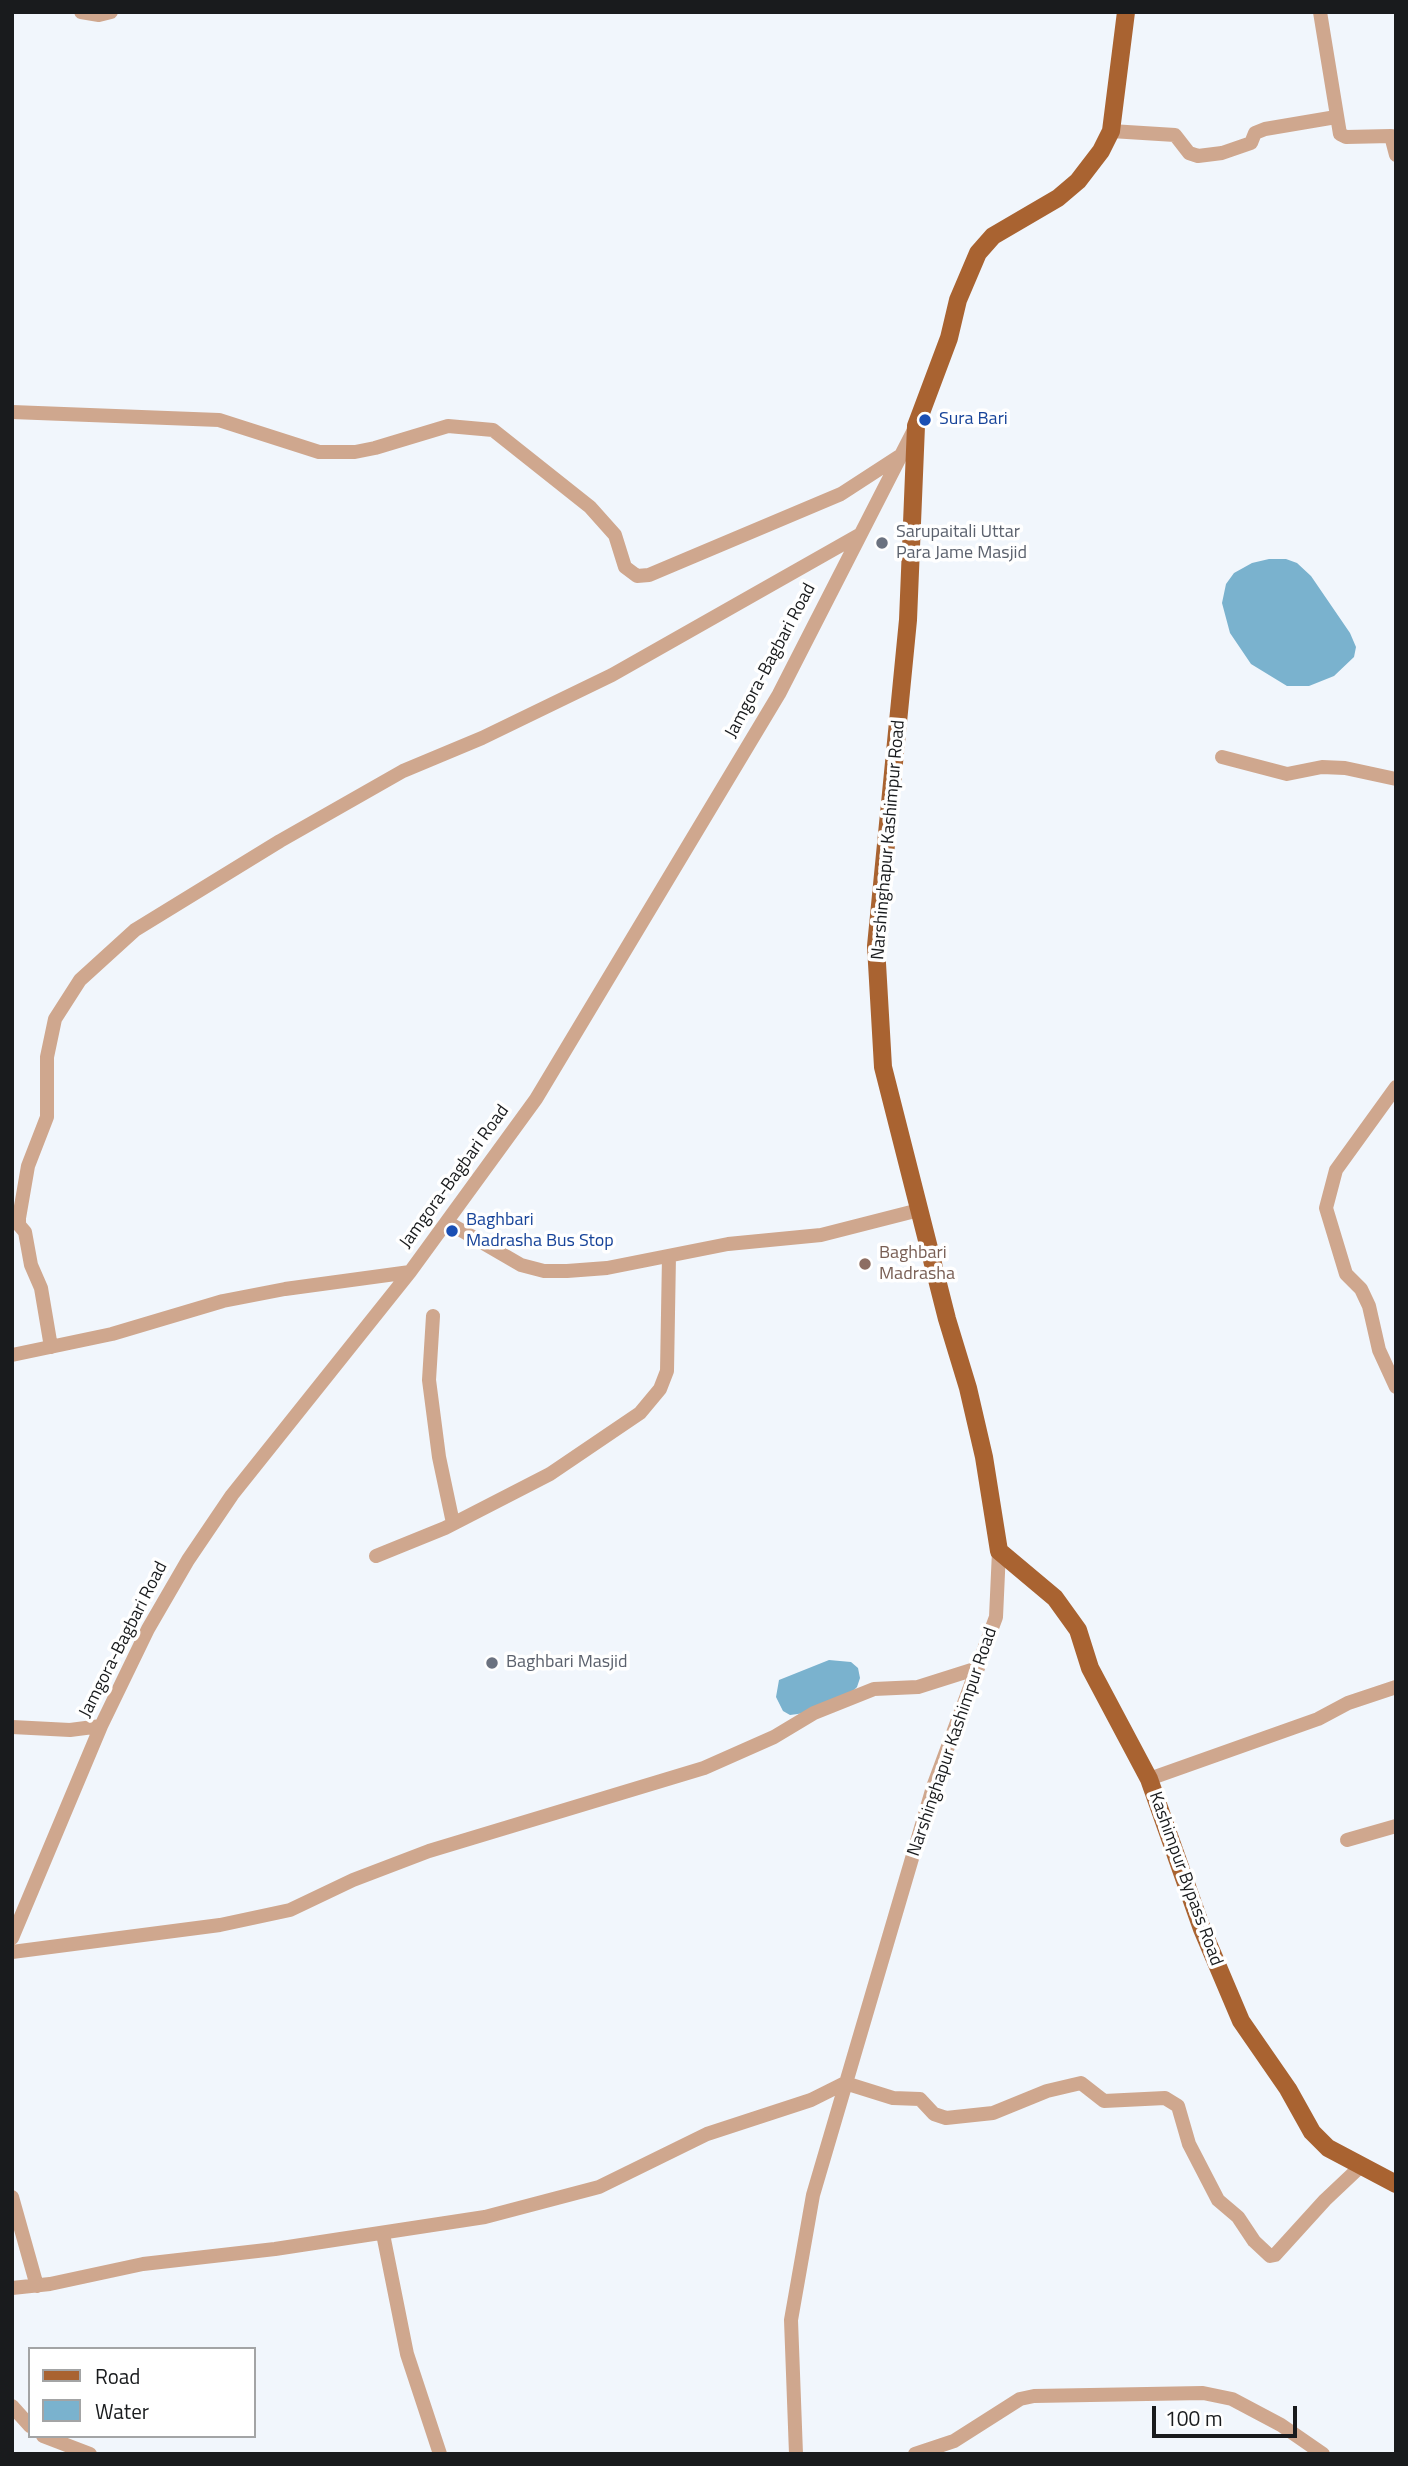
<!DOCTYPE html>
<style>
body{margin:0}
#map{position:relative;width:1408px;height:2466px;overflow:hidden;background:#f1f6fc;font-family:"Titillium Web",sans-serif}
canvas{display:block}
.frame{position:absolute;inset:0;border:14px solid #191b1d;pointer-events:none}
.legend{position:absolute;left:28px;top:2347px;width:228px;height:91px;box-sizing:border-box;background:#fff;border:2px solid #a3a4a5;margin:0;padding:9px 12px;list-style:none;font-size:21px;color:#191b1d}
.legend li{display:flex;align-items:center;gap:14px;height:35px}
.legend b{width:35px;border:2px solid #a3a4a5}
.scale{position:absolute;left:1152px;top:2406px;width:145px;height:32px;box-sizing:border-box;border:4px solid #191b1d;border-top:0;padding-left:9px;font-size:21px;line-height:24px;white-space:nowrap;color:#191b1d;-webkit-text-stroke:5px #fff;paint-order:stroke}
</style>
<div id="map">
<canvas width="1408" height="2466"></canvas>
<div class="frame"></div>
<ul class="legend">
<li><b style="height:9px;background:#a96331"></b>Road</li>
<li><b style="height:19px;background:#7ab2ce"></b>Water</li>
</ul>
<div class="scale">100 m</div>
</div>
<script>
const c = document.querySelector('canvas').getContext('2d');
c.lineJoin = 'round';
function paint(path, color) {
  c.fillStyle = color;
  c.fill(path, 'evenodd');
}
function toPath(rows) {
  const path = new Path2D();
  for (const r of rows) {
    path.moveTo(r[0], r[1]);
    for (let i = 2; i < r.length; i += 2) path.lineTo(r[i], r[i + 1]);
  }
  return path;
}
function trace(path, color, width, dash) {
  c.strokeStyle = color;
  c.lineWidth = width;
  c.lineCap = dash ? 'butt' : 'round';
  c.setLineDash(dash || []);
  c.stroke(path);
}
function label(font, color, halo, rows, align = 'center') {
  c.font = font + ' "Titillium Web",sans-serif';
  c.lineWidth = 7;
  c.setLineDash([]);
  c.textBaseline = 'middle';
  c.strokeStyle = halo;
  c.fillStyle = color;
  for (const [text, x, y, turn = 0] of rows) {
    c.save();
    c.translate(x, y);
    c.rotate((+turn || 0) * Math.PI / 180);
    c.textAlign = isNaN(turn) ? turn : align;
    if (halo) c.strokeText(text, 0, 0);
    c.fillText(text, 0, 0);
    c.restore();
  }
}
const water = toPath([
 [1269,559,1286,559,1297,563,1311,576,1350,633,1356,647,1354,657,1334,676,1309,686,1287,686,1251,664,1230,633,1222,603,1226,584,1234,573,1252,563],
 [829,1660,851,1662,858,1668,860,1678,857,1687,849,1695,805,1713,790,1715,783,1711,776,1697,779,1680]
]);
const minor = toPath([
 [81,12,99,15,111,12],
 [1320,12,1340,134,1346,137,1391,136,1396,155],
 [1111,131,1175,135,1189,153,1198,156,1222,153,1251,143,1255,133,1265,129,1336,117],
 [12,412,219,420,319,452,355,452,375,448,448,426,493,430,590,507,615,535,625,567,637,576,649,575,841,494,898,457],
 [1222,757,1287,774,1322,767,1345,768,1396,779],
 [1396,1087,1336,1170,1326,1208,1346,1274,1361,1289,1369,1306,1379,1350,1396,1387],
 [447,1222,521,1265,544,1271,567,1271,607,1268,728,1244,821,1235,919,1210],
 [433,1316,429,1380,439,1457,453,1523],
 [51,1347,41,1288,31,1265,25,1232,19,1225,19,1218,28,1166,47,1117,47,1057,55,1019,80,980,135,930,280,841,403,771,482,738,612,675,859,535],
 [12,1355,112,1334,223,1301,285,1289,410,1272],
 [376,1556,445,1528,550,1474,640,1413,660,1389,667,1371,669,1256],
 [12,1727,70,1730,101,1726],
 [1149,1779,1318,1719,1348,1703,1396,1687],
 [1347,1840,1396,1826],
 [12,1938,101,1726,148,1629,188,1560,232,1495,410,1272,536,1099,779,694,916,426],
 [12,1952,220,1925,290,1910,353,1880,429,1851,704,1768,774,1737,814,1713,874,1689,918,1687,978,1668],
 [12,2197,37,2286],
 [383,2234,407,2354,440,2454],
 [12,2288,50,2284,143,2264,275,2249,485,2217,599,2187,707,2134,811,2100,845,2083,893,2098,920,2099,934,2114,946,2118,993,2113,1047,2091,1081,2083,1104,2101,1165,2098,1178,2106,1189,2144,1218,2200,1238,2217,1254,2241,1270,2256,1275,2255,1325,2200,1361,2166],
 [12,2406,30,2426],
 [43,2436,90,2454],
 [796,2454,791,2320,813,2195,933,1787,996,1617,999,1551],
 [915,2454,954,2441,1020,2399,1034,2396,1203,2393,1232,2399,1281,2425,1323,2454]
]);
const major = toPath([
 [1126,12,1111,131,1101,151,1078,181,1058,198,993,236,978,253,958,300,949,338,916,426,908,620,876,946,883,1067,947,1319,968,1388,984,1457,999,1551,1055,1598,1078,1630,1090,1668,1149,1779,1202,1929,1241,2021,1288,2089,1312,2132,1328,2148,1396,2184]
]);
const markers = [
 [925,420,7,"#1a4fb4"],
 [882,543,7,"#6b7280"],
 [452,1231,7,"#1a4fb4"],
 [865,1264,7,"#8d6e63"],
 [492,1663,7,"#6b7280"]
];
const transitNames = [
 ["Sura Bari",939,420],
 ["Baghbari",466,1221],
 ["Madrasha Bus Stop",466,1242]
];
const worshipNames = [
 ["Sarupaitali Uttar",896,533],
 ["Para Jame Masjid",896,554],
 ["Baghbari Masjid",506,1663]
];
const streetNames = [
 ["Jamgora-Bagbari Road",771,661,-62],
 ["Narshinghapur Kashimpur Road",889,840,-85],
 ["Jamgora-Bagbari Road",455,1177,-54],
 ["Jamgora-Bagbari Road",124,1640,-63],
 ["Narshinghapur Kashimpur Road",953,1742,-71],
 ["Kashimpur Bypass Road",1185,1879,70]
];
const educationNames = [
 ["Baghbari",879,1254],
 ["Madrasha",879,1275]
];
paint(water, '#7ab2ce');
trace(minor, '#cfa78e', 14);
trace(major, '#a96331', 18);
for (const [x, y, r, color] of markers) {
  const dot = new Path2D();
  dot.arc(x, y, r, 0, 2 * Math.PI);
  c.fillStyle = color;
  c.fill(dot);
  trace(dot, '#fff', 2.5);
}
label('18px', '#164399', '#fff', transitNames, 'left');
label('18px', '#5b616d', '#fff', worshipNames, 'left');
label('18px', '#191b1d', '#fff', streetNames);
label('18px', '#785e54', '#fff', educationNames, 'left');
</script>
